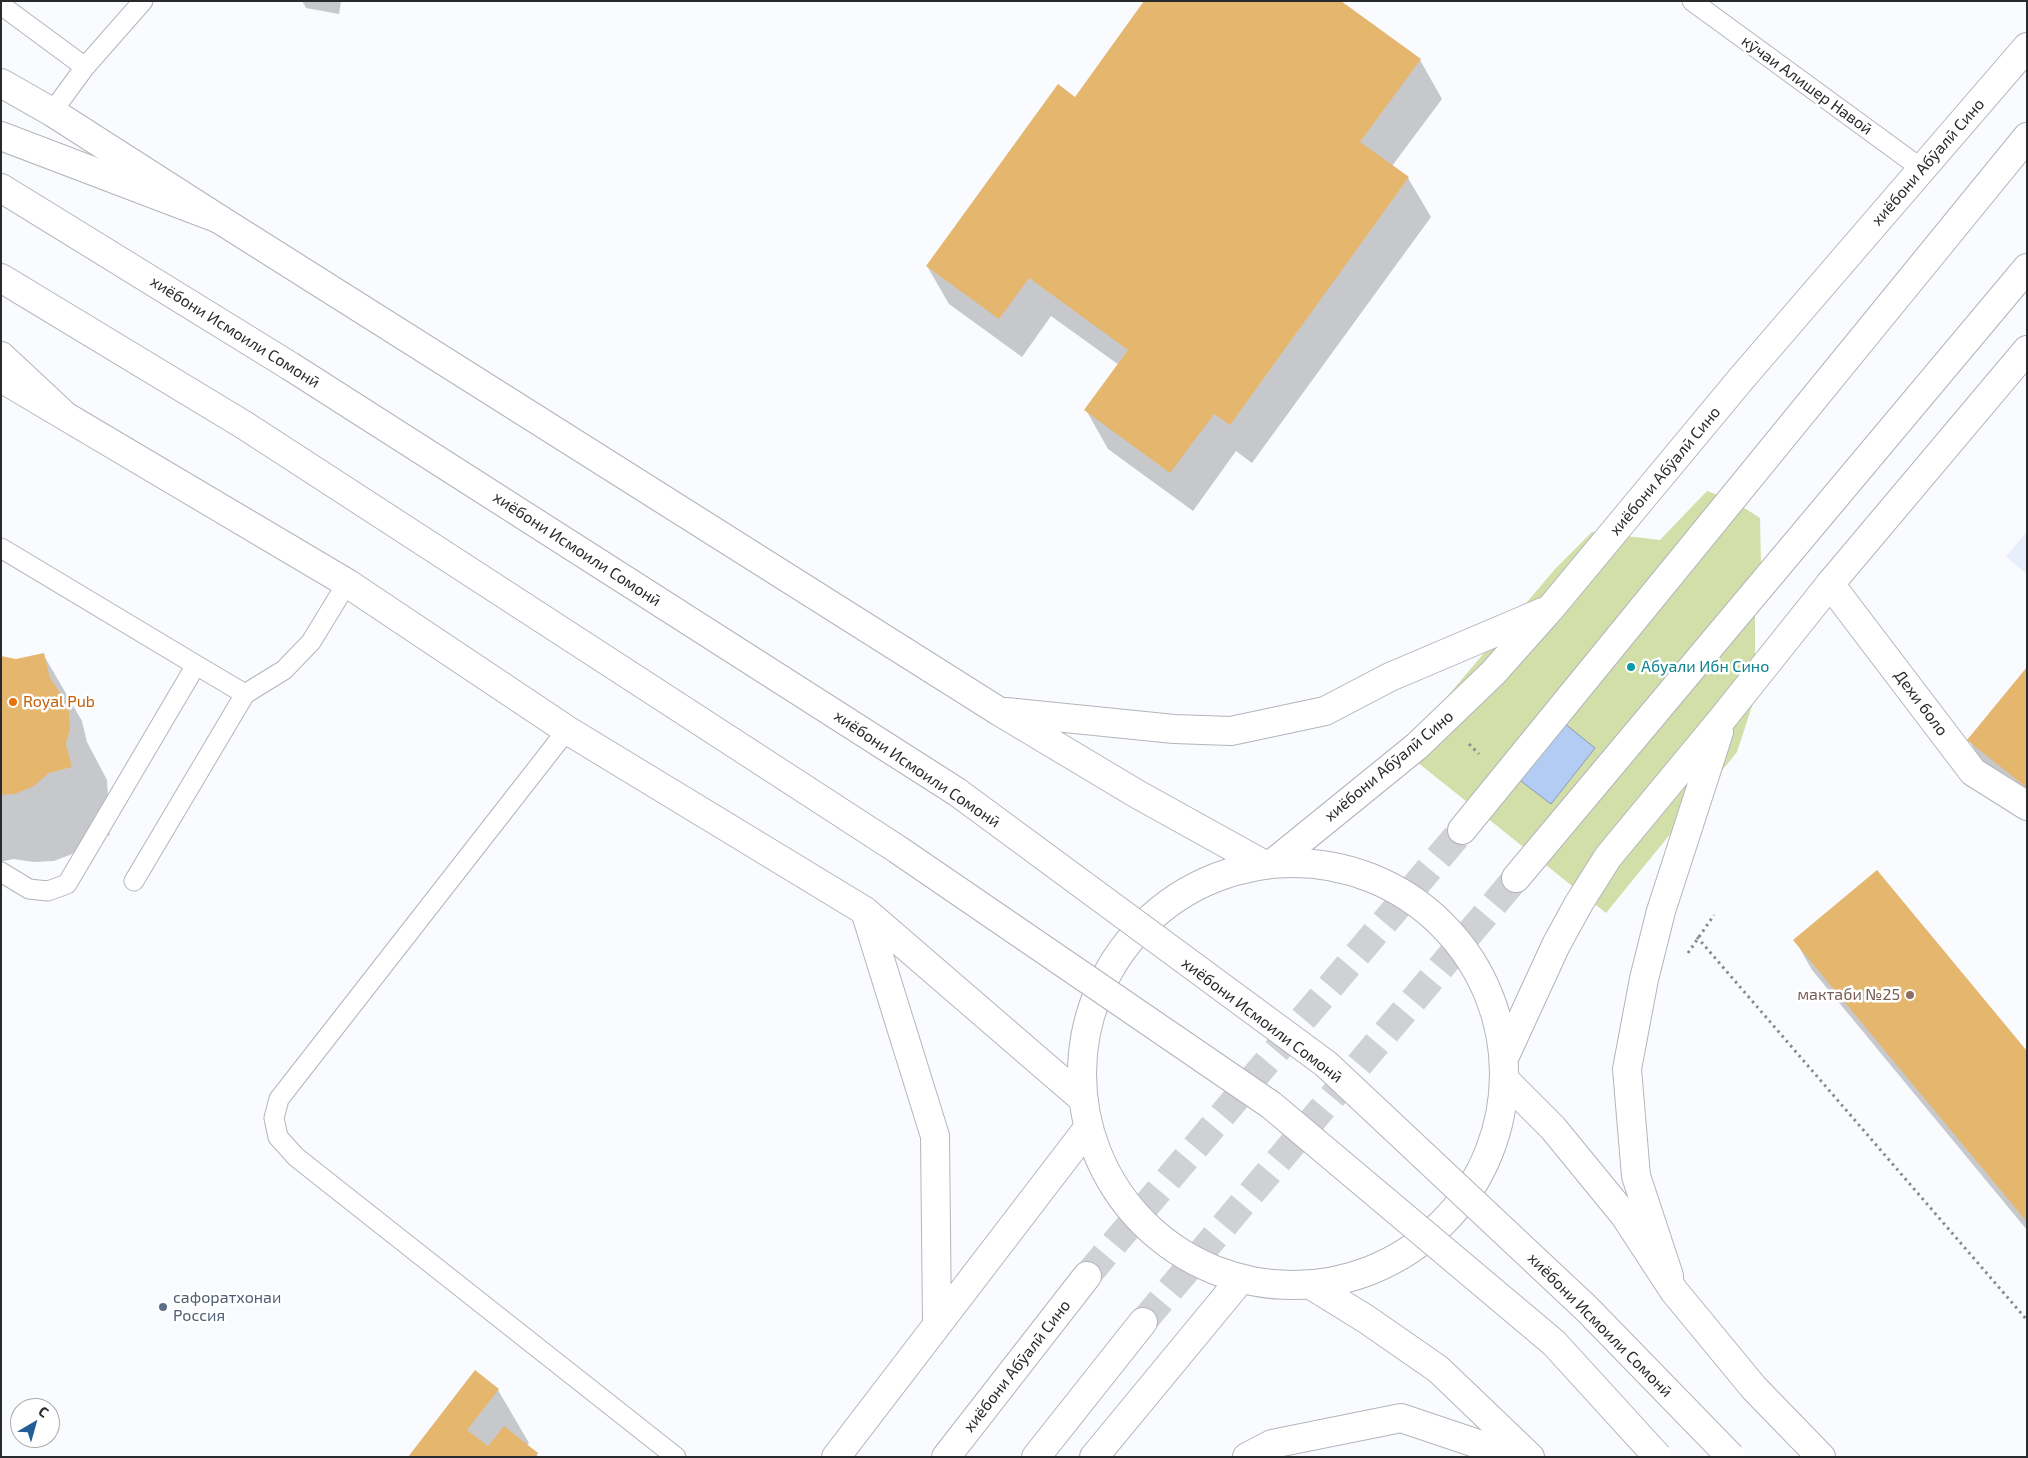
<!DOCTYPE html>
<meta charset="utf-8">
<style>
body{margin:0}
#map{position:relative;width:2028px;height:1458px;overflow:hidden;background:#f9fbff;font-family:"Exo 2",sans-serif}
canvas{display:block}
.frame{position:absolute;inset:0;border:2px solid #292a2c;pointer-events:none}
.north{position:absolute;left:10px;top:1398px;width:50px;height:50px;box-sizing:border-box;background:#fff;border:1px solid #a9aaab;border-radius:50%;rotate:38deg;font-size:14px;font-weight:700;line-height:20px;text-align:center;color:#292a2c}
.north::after{content:'';display:block;margin:auto;width:18px;height:22px;background:#215e95;clip-path:polygon(50% 0,100% 100%,50% 72%,0 100%)}
</style>
<div id="map">
<canvas width="2028" height="1458"></canvas>
<div class="frame"></div>
<div class="north">С</div>
</div>
<script>
const c = document.querySelector('canvas').getContext('2d');
c.lineJoin = 'round';
function paint(path, color) {
  c.fillStyle = color;
  c.fill(path, 'evenodd');
}
function toPath(rows) {
  const path = new Path2D();
  for (const r of rows) {
    if (r.length === 3) {
      path.moveTo(r[0] + r[2], r[1]);
      path.arc(r[0], r[1], r[2], 0, 2 * Math.PI);
      continue;
    }
    path.moveTo(r[0], r[1]);
    for (let i = 2; i < r.length; i += 2) path.lineTo(r[i], r[i + 1]);
  }
  return path;
}
function trace(path, color, width, dash) {
  c.strokeStyle = color;
  c.lineWidth = width;
  c.lineCap = dash ? 'butt' : 'round';
  c.setLineDash(dash || []);
  c.stroke(path);
}
function label(font, color, halo, rows, align = 'center') {
  c.font = font + ' "Exo 2",sans-serif';
  c.lineWidth = 5;
  c.setLineDash([]);
  c.textBaseline = 'middle';
  c.strokeStyle = halo;
  c.fillStyle = color;
  for (const [text, x, y, turn = 0] of rows) {
    c.save();
    c.translate(x, y);
    c.rotate((+turn || 0) * Math.PI / 180);
    c.textAlign = isNaN(turn) ? turn : align;
    if (halo) c.strokeText(text, 0, 0);
    c.fillText(text, 0, 0);
    c.restore();
  }
}
const built = toPath([
 [2027,531,2027,574,2006,557]
]);
const green = toPath([
 [1707,491,1732,500,1760,518,1761,564,1755,617,1755,697,1737,752,1606,913,1402,750,1555,569,1592,532,1660,540]
]);
const water = toPath([
 [1554,715,1595,748,1551,804,1509,772,1554,715]
]);
const shadow = toPath([
 [302,1,341,1,339,14,306,8],
 [1420,60,1442,99,1392,166,1408,178,1431,217,1252,463,1236,451,1193,511,1108,449,1086,410,1119,365,1051,316,1022,357,949,304,927,266,1075,98],
 [43,654,82,721,87,742,107,780,108,797,104,812,110,835,88,840,72,854,54,861,34,862,13,859,1,862,1,658,16,660],
 [2027,669,2027,803,1986,770,1969,740],
 [1795,940,2027,1053,2027,1230,1812,970],
 [476,1372,498,1390,529,1443,527,1445,539,1457,409,1457]
]);
const building = toPath([
 [1144,1,1341,1,1421,59,1360,142,1409,177,1230,425,1214,414,1170,473,1084,410,1128,350,1029,278,999,319,926,266,1058,84,1075,97],
 [44,653,50,678,61,694,69,712,70,729,66,744,72,767,49,773,34,786,15,794,1,795,1,656,16,659],
 [2027,667,2027,788,1967,740],
 [1877,870,2027,1051,2027,1222,1793,940],
 [475,1370,499,1389,467,1430,488,1446,504,1426,538,1453,535,1457,408,1457]
]);
const secondaryTunnel = toPath([
 [1087,1276,1462,830],
 [1143,1322,1516,878]
]);
const path = toPath([
 [1469,744,1479,754],
 [1697,937,2027,1320],
 [1688,953,1714,915]
]);
const lane = toPath([
 [1692,1,1922,169],
 [1,5,85,67],
 [52,112,85,67,143,1],
 [1,548,196,665,67,884,48,891,29,889,1,872],
 [245,694,284,670,311,642,347,583],
 [567,730,279,1099,274,1118,278,1137,296,1157,676,1457],
 [134,881,245,694,196,665]
]);
const street = toPath([
 [1830,584,1973,772,2027,806]
]);
const secondary = toPath([
 [1,83,52,112,219,219,1000,712,1137,794,1265,865],
 [1,378,347,583,567,730,865,911,1084,1100],
 [1006,712,1174,729,1231,731,1325,711,1390,677,1543,612],
 [1462,830,2027,137],
 [1273,863,1417,746,1493,673,1550,609,1741,379,2027,47],
 [1293,1074,211],
 [1516,878,2027,268],
 [865,911,935,1136,937,1325],
 [1505,1056,1556,945,1579,903,1608,857,1723,718,1830,584,2027,350],
 [1669,1276,1636,1176,1627,1069,1644,979,1661,911,1719,732],
 [836,1457,1088,1128],
 [946,1457,1087,1276],
 [1036,1457,1143,1322],
 [1094,1457,1241,1279],
 [1247,1457,1272,1444,1401,1418,1517,1457]
]);
const highway = toPath([
 [1,136,219,219],
 [1,188,290,366],
 [1,278,244,425],
 [1,356,61,412],
 [1505,1080,1553,1128,1625,1216,1674,1291,1754,1388,1821,1457],
 [1311,1285,1366,1319,1438,1369,1530,1457]
]);
const highwayBridge = toPath([
 [290,366,957,792,1326,1064,1587,1309,1731,1457],
 [244,425,897,849,1271,1105,1554,1343,1658,1457]
]);
const markers = [
 [1631,667,5,"#0f9aa8"],
 [13,702,5,"#e8710a"],
 [1910,995,5,"#8d6e63"],
 [163,1307,5,"#5c6f8a"]
];
const streetNames = [
 ["кӯчаи Алишер Навоӣ",1807,85,36],
 ["хиёбони Абӯалӣ Сино",1928,162,-49],
 ["хиёбони Исмоили Сомонӣ",235,332,32],
 ["хиёбони Абӯалӣ Сино",1665,471,-50],
 ["хиёбони Исмоили Сомонӣ",577,549,33],
 ["Дехи боло",1921,703,53],
 ["хиёбони Абӯалӣ Сино",1389,766,-40],
 ["хиёбони Исмоили Сомонӣ",917,769,34],
 ["хиёбони Исмоили Сомонӣ",1262,1020,37],
 ["хиёбони Исмоили Сомонӣ",1600,1325,45],
 ["хиёбони Абӯалӣ Сино",1017,1366,-52]
];
const cultureNames = [
 ["Абуали Ибн Сино",1641,667]
];
const foodNames = [
 ["Royal Pub",23,702]
];
const educationNames = [
 ["мактаби №25",1900,995]
];
const serviceNames = [
 ["сафоратхонаи",173,1298],
 ["Россия",173,1316]
];
paint(built, '#e9eefc');
paint(green, '#d2dfa9');
paint(water, '#b3ccf4');
trace(water, '#8a9bb8', 1);
paint(shadow, '#0003');
paint(building, '#e5b66e');
trace(secondaryTunnel, '#cfd1d5', 28, [28, 14]);
trace(lane, '#b3b5bb', 21);
trace(street, '#b3b5bb', 30);
trace(secondary, '#b3b5bb', 30);
trace(highway, '#b3b5bb', 30);
trace(path, '#898a8d', 3, [2.5, 4]);
trace(lane, '#fff', 19);
trace(street, '#fff', 28);
trace(secondary, '#fff', 28);
trace(highway, '#fff', 28);
trace(highwayBridge, '#b3b5bb', 30, []);
trace(highwayBridge, '#fff', 28);
for (const [x, y, r, color] of markers) {
  const dot = new Path2D();
  dot.arc(x, y, r, 0, 2 * Math.PI);
  c.fillStyle = color;
  c.fill(dot);
  trace(dot, '#fff', 2);
}
label('16px', '#292a2c', '#fff', streetNames);
label('16px', '#0d838f', '#fff', cultureNames, 'left');
label('16px', '#c56008', '#fff', foodNames, 'left');
label('16px', '#785e54', '#fff', educationNames, 'right');
label('16px', '#4e5e75', '#fff', serviceNames, 'left');
</script>
